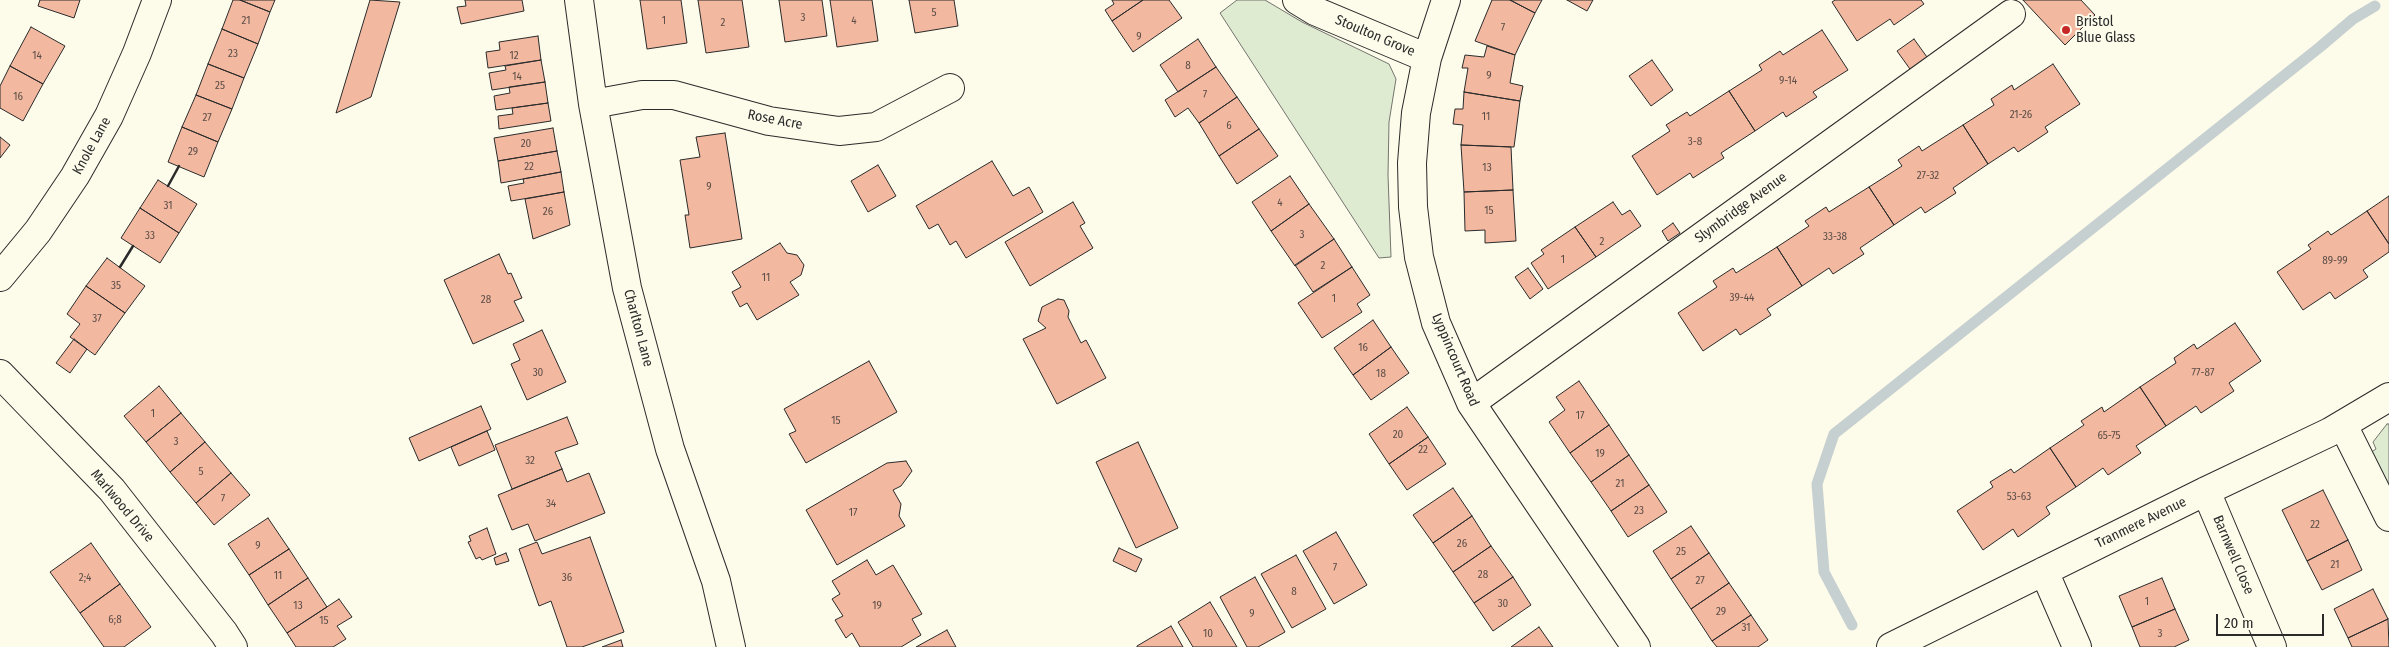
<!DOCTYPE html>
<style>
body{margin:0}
#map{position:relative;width:2389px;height:647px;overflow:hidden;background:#fdfbea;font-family:"Fira Sans Condensed",sans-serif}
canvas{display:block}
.scale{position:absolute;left:2216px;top:614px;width:108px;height:22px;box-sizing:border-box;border:2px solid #2b2b2b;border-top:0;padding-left:6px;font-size:15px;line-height:18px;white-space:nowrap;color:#2b2b2b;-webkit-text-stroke:4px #fdfbea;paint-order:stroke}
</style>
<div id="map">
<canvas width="2389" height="647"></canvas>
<div class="scale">20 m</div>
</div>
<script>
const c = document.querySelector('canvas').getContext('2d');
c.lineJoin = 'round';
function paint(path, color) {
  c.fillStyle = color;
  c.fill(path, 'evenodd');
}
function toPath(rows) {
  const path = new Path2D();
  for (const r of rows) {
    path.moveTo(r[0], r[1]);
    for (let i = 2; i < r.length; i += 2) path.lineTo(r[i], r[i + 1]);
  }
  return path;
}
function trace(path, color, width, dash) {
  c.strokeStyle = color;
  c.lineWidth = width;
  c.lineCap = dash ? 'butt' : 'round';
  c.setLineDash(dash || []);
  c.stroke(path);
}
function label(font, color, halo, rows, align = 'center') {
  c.font = font + ' "Fira Sans Condensed",sans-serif';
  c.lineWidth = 4;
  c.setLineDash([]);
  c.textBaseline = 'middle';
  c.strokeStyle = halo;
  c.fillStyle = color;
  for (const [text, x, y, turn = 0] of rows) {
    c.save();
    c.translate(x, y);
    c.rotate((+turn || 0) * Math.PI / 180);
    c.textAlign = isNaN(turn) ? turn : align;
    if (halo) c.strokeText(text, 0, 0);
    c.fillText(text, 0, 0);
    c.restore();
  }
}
const green = toPath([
 [1237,0,1265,0,1302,22,1389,64,1396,79,1389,122,1388,175,1391,257,1379,258,1220,13,1237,0],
 [2387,424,2389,424,2389,499,2367,455,2376,449,2373,442,2387,424]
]);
const stream = toPath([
 [1852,625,1824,572,1817,484,1834,434,2320,47,2353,19,2375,6]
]);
const building = toPath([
 [40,0,80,0,74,18,38,6,40,0],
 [233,0,240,0,270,12,258,44,222,29,233,0],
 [240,0,275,0,270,12,240,0],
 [370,0,400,2,371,97,336,113,370,0],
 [465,0,522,0,524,11,461,24,457,7,466,6,465,0],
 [640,0,681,0,687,43,647,49,640,0],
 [698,0,742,0,749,47,706,53,698,0],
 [779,0,822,0,827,36,785,42,779,0],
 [830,0,872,0,878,41,837,47,830,0],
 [909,0,954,0,958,26,915,33,909,0],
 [1112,0,1143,0,1112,21,1105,10,1114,4,1112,0],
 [1143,0,1169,0,1182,18,1133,52,1112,21,1143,0],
 [1492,0,1510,0,1535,13,1515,55,1475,41,1492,0],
 [1510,0,1542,0,1535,13,1510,0],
 [1567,0,1593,0,1587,11,1567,0],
 [1835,0,1921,0,1924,4,1894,25,1890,19,1857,41,1832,2,1835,0],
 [2023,0,2081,0,2095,15,2065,45,2023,0],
 [31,27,65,46,43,84,10,66,31,27],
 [222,29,258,44,244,78,208,64,222,29],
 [1822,30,1848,70,1813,92,1817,97,1786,117,1783,112,1755,131,1729,91,1762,70,1759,65,1780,51,1783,55,1822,30],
 [538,36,541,60,488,68,486,52,500,50,499,42,538,36],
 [1198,39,1216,67,1178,92,1160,65,1198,39],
 [1914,39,1932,64,1915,76,1897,51,1914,39],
 [1487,46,1515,55,1510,83,1523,86,1520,101,1464,92,1468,68,1462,68,1465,55,1484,57,1487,46],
 [541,60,545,82,492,90,489,73,506,70,505,66,541,60],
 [1652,60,1673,90,1651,106,1629,76,1652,60],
 [208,64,244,78,232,109,196,95,208,64],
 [2053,64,2080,104,2045,127,2048,132,2018,152,2014,147,1988,164,1963,125,1994,105,1991,99,2012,85,2014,90,2053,64],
 [10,66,43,84,23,121,0,108,0,86,10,66],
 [1216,67,1237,97,1199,123,1188,108,1175,117,1165,100,1216,67],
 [545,82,548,103,496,110,494,96,510,93,509,87,545,82],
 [1729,91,1755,131,1721,153,1724,158,1693,178,1690,173,1657,195,1632,156,1670,131,1666,125,1687,112,1690,116,1729,91],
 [1464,92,1520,101,1514,147,1461,145,1463,125,1453,124,1455,109,1463,109,1464,92],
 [196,95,232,109,218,142,182,127,196,95],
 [1237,97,1259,129,1219,156,1199,123,1237,97],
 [548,103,551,121,499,129,498,116,513,114,512,108,548,103],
 [1963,125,1988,164,1953,188,1956,193,1925,213,1921,207,1894,225,1869,187,1902,166,1898,160,1919,146,1922,151,1963,125],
 [182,127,218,142,204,177,168,162,182,127],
 [553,128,557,151,498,161,494,138,553,128],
 [1259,129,1278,156,1237,184,1219,156,1259,129],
 [725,133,742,239,690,248,685,215,689,215,680,160,700,157,696,137,725,133],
 [0,137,10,145,0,158,0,137],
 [1461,145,1511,147,1513,190,1464,192,1461,145],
 [557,151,561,172,501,183,498,161,557,151],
 [992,161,1013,196,1029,187,1043,212,966,258,956,241,950,245,938,224,929,229,916,206,992,161],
 [878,165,896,196,868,212,851,181,878,165],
 [561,172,564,192,511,201,508,186,524,183,523,179,561,172],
 [1290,176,1309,204,1271,231,1252,202,1290,176],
 [158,180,197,204,179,233,140,208,158,180],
 [1869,187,1894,225,1860,248,1864,254,1833,274,1829,268,1802,286,1777,247,1809,226,1805,221,1826,207,1829,212,1869,187],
 [1513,190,1516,241,1485,243,1485,230,1465,231,1464,192,1513,190],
 [564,192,570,225,533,239,525,199,564,192],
 [2389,196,2389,244,2367,211,2389,196],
 [1073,202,1085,223,1080,226,1093,248,1030,286,1005,242,1073,202],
 [1613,202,1622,215,1630,210,1641,226,1596,257,1575,227,1613,202],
 [1309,204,1334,239,1295,266,1271,231,1309,204],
 [140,208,179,233,160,263,121,238,140,208],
 [2367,211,2389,244,2389,252,2363,270,2368,277,2335,299,2330,292,2303,310,2277,272,2311,249,2308,245,2328,231,2331,235,2367,211],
 [1673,223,1680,233,1668,241,1662,231,1673,223],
 [1575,227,1596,257,1548,289,1531,263,1544,254,1541,250,1575,227],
 [1334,239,1352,267,1313,292,1295,265,1334,239],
 [780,243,787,253,797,255,804,265,801,275,790,282,799,295,757,320,747,303,740,307,732,292,741,287,732,272,780,243],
 [1777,247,1802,286,1767,309,1771,315,1740,335,1736,329,1703,351,1678,313,1717,287,1713,281,1733,268,1736,273,1777,247],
 [499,254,508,274,511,273,522,298,514,301,524,321,473,344,444,280,499,254],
 [107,258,145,286,125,313,86,286,107,258],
 [1352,267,1370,295,1357,304,1362,312,1322,338,1298,303,1352,267],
 [1528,268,1543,289,1530,299,1515,277,1528,268],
 [86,286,125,313,95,355,70,337,80,324,67,314,86,286],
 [1058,299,1064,300,1069,311,1068,317,1081,343,1086,340,1106,378,1057,404,1023,339,1046,328,1038,321,1042,307,1058,299],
 [1373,320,1391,347,1353,375,1334,348,1373,320],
 [2235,323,2261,361,2229,383,2234,391,2201,413,2196,406,2166,426,2140,387,2176,363,2174,358,2194,344,2197,349,2235,323],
 [542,330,566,382,527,400,511,364,520,360,513,344,542,330],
 [74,339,87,349,70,373,56,363,74,339],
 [1391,347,1409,373,1371,400,1353,375,1391,347],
 [869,361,897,412,806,463,789,434,796,431,784,409,869,361],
 [1579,381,1609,425,1570,453,1549,422,1565,410,1556,397,1579,381],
 [159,386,181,413,146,442,124,416,159,386],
 [2140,387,2166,426,2136,446,2141,453,2108,475,2103,468,2076,487,2050,448,2084,425,2081,421,2102,407,2104,412,2140,387],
 [481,406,491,429,419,461,409,438,481,406],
 [1407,407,1428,437,1389,464,1369,434,1407,407],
 [181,413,205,442,170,472,146,442,181,413],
 [567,417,578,444,555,452,562,469,512,489,495,445,567,417],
 [1609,425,1629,455,1591,482,1570,453,1609,425],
 [487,431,495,450,459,466,451,447,487,431],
 [1428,437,1446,464,1407,490,1389,464,1428,437],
 [205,442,231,473,196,503,170,472,205,442],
 [1138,442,1178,528,1136,548,1096,462,1138,442],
 [2050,448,2076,487,2046,507,2050,514,2018,537,2013,529,1983,550,1957,511,1993,487,1990,482,2011,469,2014,473,2050,448],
 [1629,455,1649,485,1611,511,1591,482,1629,455],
 [906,461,912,471,901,486,893,490,901,504,899,516,905,526,837,565,806,510,887,463,906,461],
 [562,469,567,482,589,473,605,513,535,541,528,524,512,530,498,495,562,469],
 [231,473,250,495,214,525,196,503,231,473],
 [1649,485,1667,512,1628,537,1611,511,1649,485],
 [1453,488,1472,516,1433,543,1413,515,1453,488],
 [2323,490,2348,540,2307,561,2282,510,2323,490],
 [1472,516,1491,546,1453,572,1433,543,1472,516],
 [268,518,289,549,249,575,228,544,268,518],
 [1691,526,1709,553,1671,579,1653,551,1691,526],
 [487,528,496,554,482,560,480,557,476,559,468,542,471,541,469,536,487,528],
 [1336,532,1367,585,1334,604,1303,551,1336,532],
 [590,537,624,632,582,647,567,647,551,601,539,606,519,549,537,542,542,554,590,537],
 [2348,540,2362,570,2322,590,2307,561,2348,540],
 [91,543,120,584,80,613,50,572,91,543],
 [1491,546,1513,577,1474,603,1453,572,1491,546],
 [1119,548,1142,559,1136,572,1113,561,1119,548],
 [289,549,308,578,268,605,249,575,289,549],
 [506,553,509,561,496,565,494,558,506,553],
 [1709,553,1729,583,1691,609,1671,579,1709,553],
 [1296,555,1326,609,1292,628,1261,574,1296,555],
 [867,560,876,575,893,565,922,614,912,619,921,635,901,647,860,647,852,633,846,638,835,620,843,616,832,599,840,594,832,581,867,560],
 [1255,577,1285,632,1258,647,1247,647,1220,597,1255,577],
 [1513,577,1531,605,1493,631,1474,603,1513,577],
 [308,578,327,607,287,633,268,605,308,578],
 [2162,578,2175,609,2132,627,2119,596,2162,578],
 [1729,583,1751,615,1712,641,1691,609,1729,583],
 [120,584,151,627,124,647,104,647,80,613,120,584],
 [2373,589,2388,619,2348,638,2334,609,2373,589],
 [339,599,352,617,337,626,346,639,333,647,296,647,287,633,339,599],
 [1210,602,1237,647,1193,647,1178,622,1210,602],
 [2175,609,2189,640,2174,647,2140,647,2132,627,2175,609],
 [1751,615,1768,640,1758,647,1717,647,1712,641,1751,615],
 [2388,619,2389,647,2352,647,2348,638,2388,619],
 [1171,626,1183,647,1137,647,1137,646,1171,626],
 [1539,627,1553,647,1511,647,1539,627],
 [947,630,956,647,916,647,947,630],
 [621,640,623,647,602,647,621,640]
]);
const street = toPath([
 [579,0,593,104,627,288,670,449,716,581,731,647],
 [1297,0,1315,11,1427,58],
 [1446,0,1427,58,1416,113,1412,163,1413,207,1419,257,1436,323,1471,403,1636,647],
 [593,104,642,95,674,95,769,121,839,131,876,127,950,88],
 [0,374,112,490,224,633,233,647],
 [1471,403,2011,14],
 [2343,425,2389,517],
 [2206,491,2272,647],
 [2044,571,2077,647],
 [1891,647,2206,491,2330,432,2389,397]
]);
const secondary = toPath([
 [0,277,38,231,75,176,109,116,137,53,157,0]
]);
const wall = toPath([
 [168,186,179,166],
 [120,267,133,246]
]);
const markers = [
 [2066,30,5,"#c62828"]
];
const numberNames = [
 ["5",934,13],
 ["3",803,18],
 ["21",246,21],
 ["1",664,21],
 ["4",854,21],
 ["2",723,23],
 ["7",1503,28],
 ["9",1139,37],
 ["23",233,54],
 ["14",37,56],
 ["12",514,56],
 ["8",1188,66],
 ["9",1489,76],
 ["14",517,77],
 ["9-14",1788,81],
 ["25",220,86],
 ["7",1205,95],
 ["16",18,97],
 ["21-26",2021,115],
 ["11",1486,117],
 ["27",207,118],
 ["6",1229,126],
 ["3-8",1695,142],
 ["20",526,144],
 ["29",193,152],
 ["22",529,167],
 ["13",1487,168],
 ["27-32",1928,176],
 ["9",709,187],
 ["4",1280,203],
 ["31",168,206],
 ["15",1489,211],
 ["26",548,212],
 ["3",1302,235],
 ["33",150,236],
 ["33-38",1835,237],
 ["2",1602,242],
 ["1",1563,260],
 ["89-99",2335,261],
 ["2",1323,266],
 ["11",766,278],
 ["35",116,286],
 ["39-44",1742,298],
 ["1",1334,299],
 ["28",486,300],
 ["37",97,319],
 ["16",1363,348],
 ["30",538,373],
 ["77-87",2203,373],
 ["18",1381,374],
 ["1",153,414],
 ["17",1580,416],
 ["15",836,421],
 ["20",1398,435],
 ["65-75",2109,436],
 ["3",176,442],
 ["22",1423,450],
 ["19",1600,454],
 ["32",530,461],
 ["5",201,472],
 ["21",1620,484],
 ["53-63",2019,497],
 ["7",223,499],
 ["34",551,504],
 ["23",1639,511],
 ["17",853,513],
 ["22",2315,525],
 ["26",1462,544],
 ["9",258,546],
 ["25",1681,552],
 ["21",2335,565],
 ["7",1335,568],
 ["28",1483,575],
 ["11",278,576],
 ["2;4",85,578],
 ["36",567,578],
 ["27",1700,581],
 ["8",1294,592],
 ["1",2147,602],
 ["30",1503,604],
 ["13",298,606],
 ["19",877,606],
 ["29",1721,612],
 ["9",1252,614],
 ["6;8",115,620],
 ["15",324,621],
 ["31",1746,628],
 ["10",1208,634],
 ["3",2160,634]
];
const poiNames = [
 ["Bristol",2076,22],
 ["Blue Glass",2076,38]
];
const streetNames = [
 ["Stoulton Grove",1375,36,23],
 ["Rose Acre",775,120,11],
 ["Knole Lane",92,146,-61],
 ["Slymbridge Avenue",1741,208,-36],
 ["Charlton Lane",638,328,75],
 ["Lyppincourt Road",1455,360,67],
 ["Marlwood Drive",122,506,50],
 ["Tranmere Avenue",2141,523,-26],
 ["Barnwell Close",2233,555,67]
];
paint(green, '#deebd1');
trace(green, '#74746e', 1);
trace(stream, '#c7d0d0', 11);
paint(building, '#f2b8a0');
trace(building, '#2b2b2b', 1);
trace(street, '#2b2b2b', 30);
trace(secondary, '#2b2b2b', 30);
trace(street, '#fdfbea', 28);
trace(secondary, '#fdfbea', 28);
trace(wall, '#2b2b2b', 2.5);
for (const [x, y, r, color] of markers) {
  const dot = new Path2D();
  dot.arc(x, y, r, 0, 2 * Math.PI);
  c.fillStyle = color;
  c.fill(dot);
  trace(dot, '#fdfbea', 2);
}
label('11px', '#5d4e48', null, numberNames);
label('14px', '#2b2b2b', '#fdfbea', poiNames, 'left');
label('14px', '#2b2b2b', '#fdfbea', streetNames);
</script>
